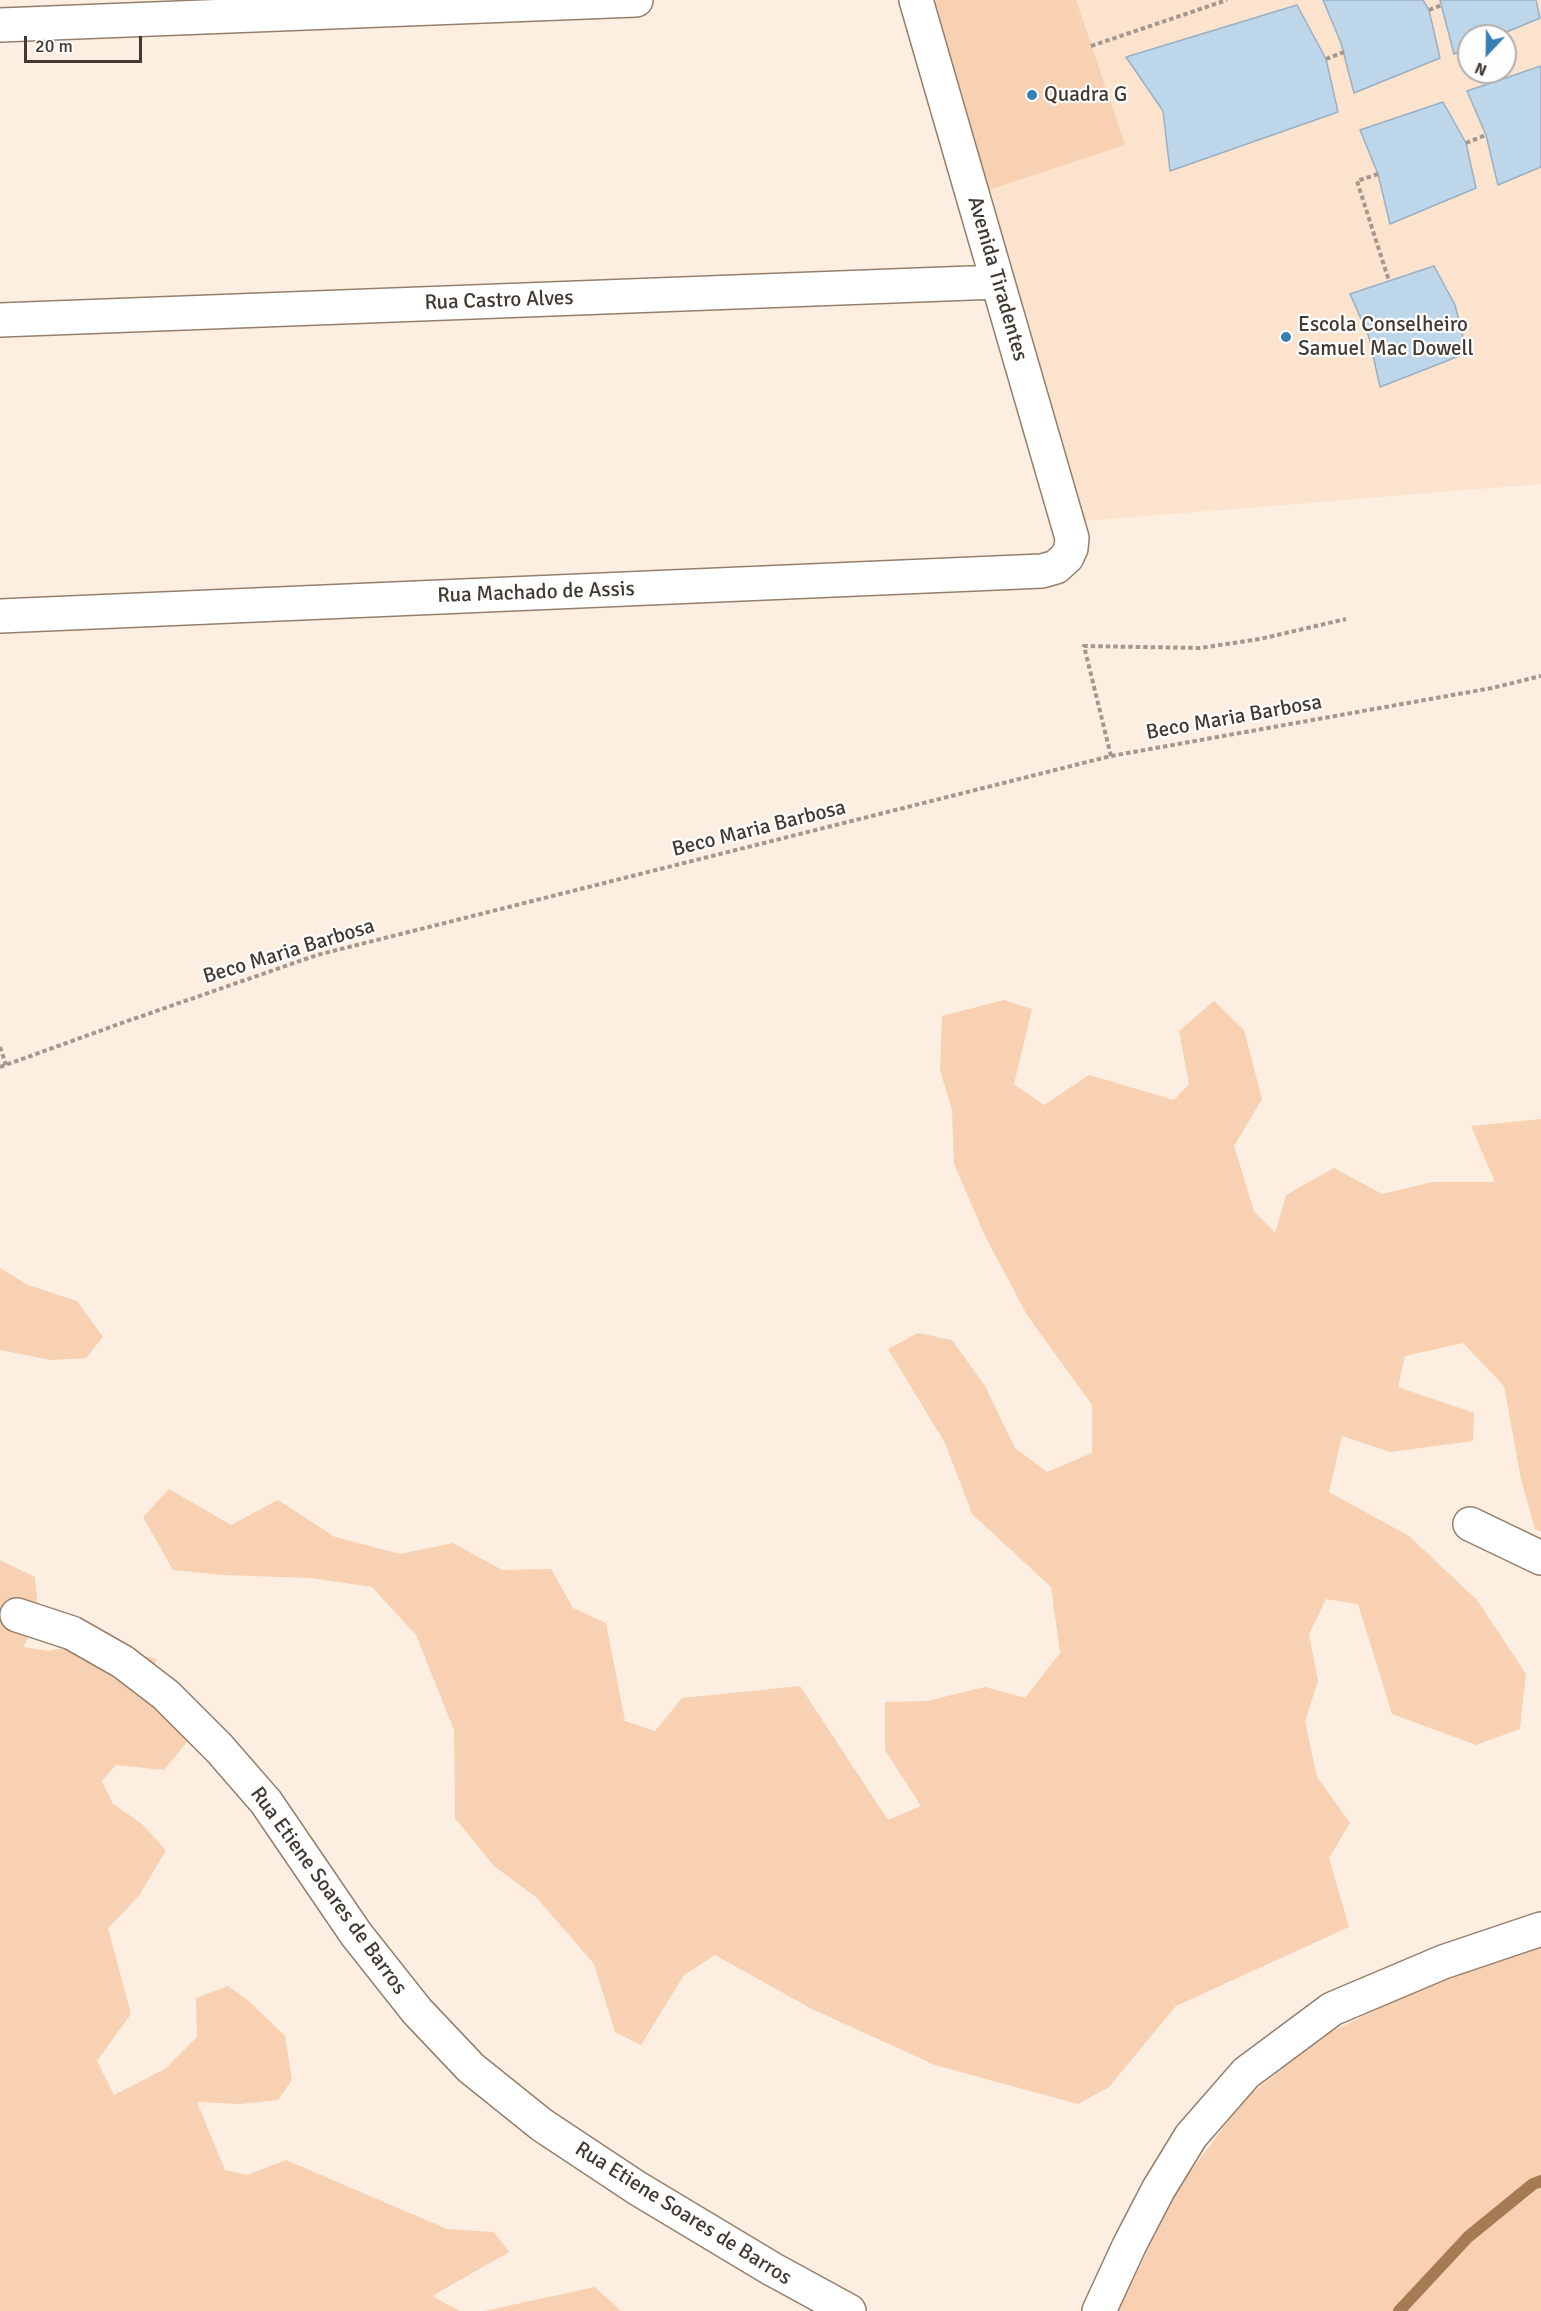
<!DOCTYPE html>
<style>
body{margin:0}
#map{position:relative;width:1541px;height:2311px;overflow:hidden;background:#fdeee2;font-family:Signika,sans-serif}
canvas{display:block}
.north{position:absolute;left:1457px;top:24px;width:60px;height:60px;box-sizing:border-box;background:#fefefe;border:2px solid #b3afac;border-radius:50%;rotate:202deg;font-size:16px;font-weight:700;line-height:24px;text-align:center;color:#423931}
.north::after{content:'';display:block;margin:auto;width:21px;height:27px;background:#3780b4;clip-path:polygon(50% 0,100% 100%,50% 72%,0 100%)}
.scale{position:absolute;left:24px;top:36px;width:118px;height:27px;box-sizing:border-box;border:3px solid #423931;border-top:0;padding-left:8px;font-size:18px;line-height:21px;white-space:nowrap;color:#423931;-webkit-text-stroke:4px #fefefe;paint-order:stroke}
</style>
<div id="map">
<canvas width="1541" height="2311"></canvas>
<div class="north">N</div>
<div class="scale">20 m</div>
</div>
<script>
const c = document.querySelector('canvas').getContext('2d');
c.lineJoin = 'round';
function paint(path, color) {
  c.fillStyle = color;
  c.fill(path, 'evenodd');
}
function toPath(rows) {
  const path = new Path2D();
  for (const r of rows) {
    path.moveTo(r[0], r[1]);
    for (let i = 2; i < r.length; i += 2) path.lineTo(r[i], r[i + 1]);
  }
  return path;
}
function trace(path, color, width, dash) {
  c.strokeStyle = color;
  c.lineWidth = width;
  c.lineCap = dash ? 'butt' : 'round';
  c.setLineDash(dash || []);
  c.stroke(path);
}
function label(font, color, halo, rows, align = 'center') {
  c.font = font + ' Signika,sans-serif';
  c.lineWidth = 4.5;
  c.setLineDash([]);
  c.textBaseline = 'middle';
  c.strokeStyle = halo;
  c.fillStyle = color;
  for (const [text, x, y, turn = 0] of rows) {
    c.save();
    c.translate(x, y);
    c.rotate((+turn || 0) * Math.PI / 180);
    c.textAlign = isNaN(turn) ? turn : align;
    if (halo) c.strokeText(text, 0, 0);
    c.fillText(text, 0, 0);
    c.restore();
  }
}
const built = toPath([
 [923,0,1541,0,1541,484,1085,521,988,190],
 [1469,36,1505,36,1505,72,1469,72]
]);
const green = toPath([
 [923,0,1076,0,1125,145,988,190],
 [1004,1000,1032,1009,1014,1084,1044,1105,1089,1075,1174,1100,1189,1084,1179,1031,1214,1001,1244,1030,1262,1099,1234,1146,1254,1211,1275,1233,1286,1195,1334,1168,1382,1194,1433,1182,1495,1182,1471,1126,1541,1119,1541,1532,1535,1529,1521,1479,1504,1386,1463,1343,1405,1356,1398,1387,1474,1413,1473,1441,1390,1452,1342,1436,1329,1492,1409,1536,1477,1600,1526,1674,1520,1729,1476,1745,1392,1714,1358,1604,1326,1599,1309,1634,1318,1681,1305,1721,1317,1777,1350,1823,1329,1858,1349,1927,1176,2006,1109,2087,1078,2104,935,2065,812,2009,715,1955,684,1975,641,2045,615,2032,594,1964,537,1898,494,1866,455,1818,454,1730,416,1635,372,1587,311,1578,223,1575,173,1570,143,1517,169,1489,231,1525,278,1500,335,1537,400,1554,453,1543,502,1570,551,1569,573,1608,606,1623,625,1721,655,1731,682,1698,800,1686,888,1820,921,1806,885,1750,885,1702,927,1701,985,1687,1025,1698,1060,1653,1051,1587,972,1514,945,1443,888,1349,918,1333,952,1340,985,1386,1015,1448,1047,1472,1092,1453,1092,1405,1027,1315,985,1236,954,1164,952,1110,940,1070,942,1016],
 [0,1268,28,1285,77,1301,103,1337,86,1358,51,1360,0,1350],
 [0,1560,35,1577,39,1619,23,1647,48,1651,89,1644,157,1659,142,1695,189,1719,187,1742,164,1770,116,1765,102,1781,113,1804,142,1824,166,1850,139,1896,108,1928,131,2014,97,2061,114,2095,165,2069,197,2037,196,1998,228,1986,250,2002,285,2036,292,2080,278,2100,241,2104,197,2102,225,2170,247,2175,286,2160,447,2229,494,2232,509,2252,432,2296,460,2311,0,2311],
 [1541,1942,1541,2311,1118,2311,1177,2189,1245,2099,1322,2036,1459,1970],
 [595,2287,621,2311,485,2311,530,2301]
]);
const stream = toPath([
 [1399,2311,1468,2237,1533,2184,1541,2181]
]);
const building = toPath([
 [1323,0,1423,0,1429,10,1440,58,1354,93,1341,43,1323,0],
 [1440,0,1536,0,1540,18,1497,36,1469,36,1469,47,1454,54,1440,0],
 [1297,5,1326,59,1338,112,1170,171,1163,111,1126,57,1297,5],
 [1541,66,1541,167,1498,185,1486,135,1467,91,1541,66],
 [1443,102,1466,143,1476,188,1390,224,1378,174,1360,130,1443,102],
 [1434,266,1455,305,1467,353,1380,387,1369,337,1350,294,1434,266]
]);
const path = toPath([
 [1429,10,1442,5],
 [1091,46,1227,0],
 [1326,59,1344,52],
 [1466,143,1486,135],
 [1378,174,1357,181,1389,281],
 [1111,756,1084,646,1200,648,1260,639,1346,619],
 [0,1047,6,1065],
 [0,1067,119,1024,317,955,1111,756,1492,688,1541,676]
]);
const minor = toPath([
 [0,25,636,0],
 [0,320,997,282],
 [0,616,1042,571,1056,567,1067,557,1071,548,1072,538,916,0],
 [1470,1524,1541,1558],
 [17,1615,72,1633,123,1662,166,1695,219,1748,266,1802,356,1934,417,2011,471,2068,542,2125,637,2188,772,2269,849,2311],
 [1099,2311,1129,2246,1158,2190,1191,2136,1246,2073,1332,2009,1443,1962,1541,1929]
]);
const markers = [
 [1032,95,6,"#3780b4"],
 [1286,337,6,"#3780b4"]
];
const poiNames = [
 ["Quadra G",1044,95],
 ["Escola Conselheiro",1298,325],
 ["Samuel Mac Dowell",1298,349]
];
const streetNames = [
 ["Avenida Tiradentes",997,279,74],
 ["Rua Castro Alves",499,301,-2],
 ["Rua Machado de Assis",536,593,-2],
 ["Beco Maria Barbosa",1234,718,-10],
 ["Beco Maria Barbosa",759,829,-14],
 ["Beco Maria Barbosa",289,952,-17],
 ["Rua Etiene Soares de Barros",328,1891,54],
 ["Rua Etiene Soares de Barros",683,2214,32]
];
paint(built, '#fbe3ce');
paint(green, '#f7d1b2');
trace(stream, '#a67a53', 12);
paint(building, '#bdd6e9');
trace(building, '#99b0c4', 1.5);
trace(minor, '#957f6c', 36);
trace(path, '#a4988e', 4, [4.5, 3]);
trace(minor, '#fff', 33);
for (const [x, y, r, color] of markers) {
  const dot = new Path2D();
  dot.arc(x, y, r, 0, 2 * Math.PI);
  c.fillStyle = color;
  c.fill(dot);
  trace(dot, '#fefefe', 2);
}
label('21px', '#423931', '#fefefe', poiNames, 'left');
label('21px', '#423931', '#fefefe', streetNames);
</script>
